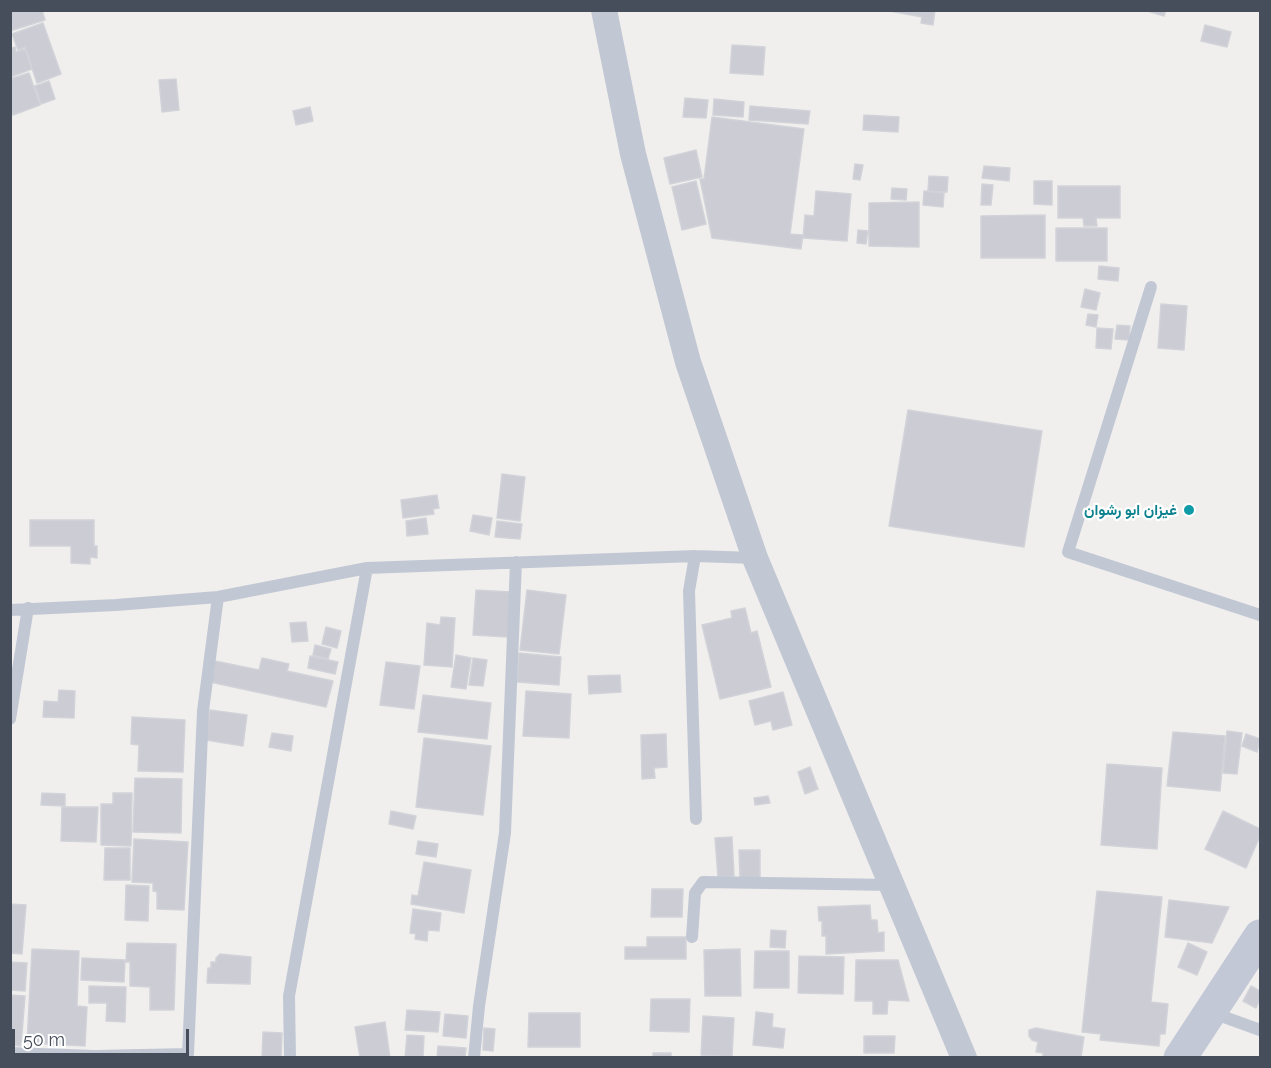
<!DOCTYPE html>
<meta charset="utf-8">
<style>
body{margin:0}
#map{position:relative;width:1271px;height:1068px;overflow:hidden;background:#f1efee;font-family:Raleway,sans-serif}
canvas{display:block}
.frame{position:absolute;inset:0;border:12px solid #474e5b;pointer-events:none}
.scale{position:absolute;left:12px;top:1029px;width:177px;height:27px;box-sizing:border-box;border:3px solid #474e5b;border-top:0;padding-left:8px;font-size:18px;line-height:21px;white-space:nowrap;color:#474e5b;-webkit-text-stroke:4px #fff;paint-order:stroke}
</style>
<div id="map">
<canvas width="1271" height="1068"></canvas>
<div class="frame"></div>
<div class="scale">50 m</div>
</div>
<script>
const c = document.querySelector('canvas').getContext('2d');
c.lineJoin = 'round';
function paint(path, color) {
  c.fillStyle = color;
  c.fill(path, 'evenodd');
}
function toPath(rows) {
  const path = new Path2D();
  for (const r of rows) {
    path.moveTo(r[0], r[1]);
    for (let i = 2; i < r.length; i += 2) path.lineTo(r[i], r[i + 1]);
  }
  return path;
}
function trace(path, color, width, dash) {
  c.strokeStyle = color;
  c.lineWidth = width;
  c.lineCap = dash ? 'butt' : 'round';
  c.setLineDash(dash || []);
  c.stroke(path);
}
function label(font, color, halo, rows, align = 'center') {
  c.font = font + ' Raleway,Vazirmatn,sans-serif';
  c.lineWidth = 4.5;
  c.setLineDash([]);
  c.textBaseline = 'middle';
  c.strokeStyle = halo;
  c.fillStyle = color;
  for (const [text, x, y, turn = 0] of rows) {
    c.save();
    c.translate(x, y);
    c.rotate((+turn || 0) * Math.PI / 180);
    c.textAlign = isNaN(turn) ? turn : align;
    if (halo) c.strokeText(text, 0, 0);
    c.fillText(text, 0, 0);
    c.restore();
  }
}
const building = toPath([
 [10,10,42,10,45,20,10,31,10,10],
 [884,10,935,10,933,25,921,23,922,17,884,10],
 [1144,10,1166,10,1164,16,1144,10],
 [43,23,61,74,37,83,25,47,18,50,12,34,43,23],
 [1205,25,1231,32,1227,47,1201,41,1205,25],
 [732,45,765,47,763,75,730,73,732,45],
 [15,47,16,52,25,49,32,69,10,77,10,49,15,47],
 [29,73,40,105,13,115,10,106,10,79,29,73],
 [176,79,179,110,162,112,159,80,176,79],
 [49,81,55,99,41,104,35,86,49,81],
 [685,98,708,100,706,118,683,117,685,98],
 [714,99,744,102,743,117,713,115,714,99],
 [750,106,810,111,808,124,749,120,750,106],
 [310,107,313,121,296,125,293,111,310,107],
 [864,115,899,117,898,132,863,130,864,115],
 [712,117,804,129,790,234,803,235,801,249,712,238,700,179,704,179,712,117],
 [696,150,702,177,670,184,664,158,696,150],
 [855,164,863,165,860,180,853,179,855,164],
 [984,166,1010,168,1009,181,982,178,984,166],
 [929,176,948,177,947,192,928,191,929,176],
 [696,181,706,224,682,230,672,187,696,181],
 [1034,181,1052,181,1052,205,1034,204,1034,181],
 [982,184,993,185,991,205,981,205,982,184],
 [1058,186,1120,186,1120,218,1096,218,1097,226,1084,226,1083,218,1058,218,1058,186],
 [892,188,907,189,906,200,891,199,892,188],
 [816,191,851,194,847,241,803,238,805,215,814,216,816,191],
 [924,191,944,193,943,207,923,205,924,191],
 [919,202,919,247,869,246,869,203,919,202],
 [1045,215,1045,258,981,258,981,216,1045,215],
 [1056,228,1107,228,1107,261,1056,261,1056,228],
 [858,230,868,231,866,244,857,243,858,230],
 [1099,266,1119,268,1118,281,1098,279,1099,266],
 [1085,289,1100,293,1096,310,1081,307,1085,289],
 [1161,304,1187,306,1184,350,1158,348,1161,304],
 [1088,314,1098,315,1096,327,1086,325,1088,314],
 [1117,325,1130,326,1129,340,1115,339,1117,325],
 [1097,328,1113,329,1111,349,1096,348,1097,328],
 [908,410,1042,431,1024,547,889,526,908,410],
 [502,474,525,477,520,521,497,518,502,474],
 [437,495,439,508,433,509,434,514,403,518,401,500,437,495],
 [473,515,492,518,489,535,470,531,473,515],
 [426,518,428,534,407,536,406,521,426,518],
 [30,520,94,520,94,546,97,546,97,558,90,557,90,564,71,563,71,546,30,546,30,520],
 [497,521,522,524,520,539,495,537,497,521],
 [476,590,511,592,508,637,473,635,476,590],
 [527,590,566,595,559,654,520,650,527,590],
 [745,608,751,633,757,631,771,687,720,699,702,625,732,618,731,611,745,608],
 [441,617,455,618,452,667,424,665,427,623,440,625,441,617],
 [306,622,308,641,292,642,290,623,306,622],
 [326,627,341,631,337,648,322,644,326,627],
 [315,645,331,649,328,659,313,655,315,645],
 [519,653,561,657,559,685,517,682,519,653],
 [456,655,471,658,466,689,451,687,456,655],
 [310,656,338,662,335,674,308,668,310,656],
 [262,658,289,664,287,671,333,681,326,707,210,682,215,661,259,670,262,658],
 [473,658,487,660,483,686,469,685,473,658],
 [386,662,420,666,414,709,380,705,386,662],
 [620,675,621,692,589,694,588,676,620,675],
 [59,690,75,691,74,718,43,717,44,701,58,702,59,690],
 [526,691,571,694,569,738,523,736,526,691],
 [783,692,792,725,773,730,771,721,755,725,749,701,783,692],
 [423,695,491,703,487,739,418,732,423,695],
 [210,710,247,715,243,746,206,740,210,710],
 [132,717,185,720,183,772,138,771,139,745,131,744,132,717],
 [1227,731,1242,733,1237,774,1223,773,1227,731],
 [1173,732,1225,736,1220,791,1167,786,1173,732],
 [272,733,293,736,291,751,269,747,272,733],
 [666,734,667,767,654,768,655,778,642,779,641,735,666,734],
 [1246,734,1260,739,1257,752,1242,746,1246,734],
 [424,738,491,746,483,815,416,807,424,738],
 [1107,764,1162,768,1157,849,1101,845,1107,764],
 [810,767,818,789,805,794,798,772,810,767],
 [135,778,182,779,181,833,133,832,135,778],
 [42,793,65,794,65,806,41,805,42,793],
 [113,793,132,793,131,846,101,845,101,804,113,804,113,793],
 [768,796,770,803,755,805,754,798,768,796],
 [62,807,98,807,96,842,61,841,62,807],
 [391,811,416,816,413,829,389,824,391,811],
 [1223,811,1260,829,1260,836,1246,868,1205,849,1223,811],
 [732,837,734,876,718,877,715,838,732,837],
 [134,839,188,842,184,910,157,909,157,892,153,891,153,883,132,882,134,839],
 [418,841,438,844,436,857,416,854,418,841],
 [105,848,130,848,130,880,104,880,105,848],
 [739,850,760,850,760,878,740,878,739,850],
 [424,862,471,870,464,913,411,904,412,895,418,896,424,862],
 [126,885,149,886,148,921,125,920,126,885],
 [652,889,683,889,682,917,651,917,652,889],
 [1097,891,1162,897,1151,1002,1168,1004,1165,1034,1160,1034,1159,1046,1100,1040,1101,1034,1082,1032,1097,891],
 [1169,900,1229,907,1212,943,1165,937,1169,900],
 [10,904,26,905,22,954,10,953,10,904],
 [870,905,871,920,877,920,878,933,884,932,884,951,826,954,826,936,822,936,822,921,819,921,818,907,870,905],
 [413,909,441,913,439,931,428,930,427,941,415,939,416,934,410,933,413,909],
 [771,930,786,931,785,948,770,947,771,930],
 [647,937,686,937,686,959,625,959,625,947,647,947,647,937],
 [127,943,176,944,174,1010,150,1010,150,987,130,986,130,962,126,962,127,943],
 [1188,943,1207,952,1197,975,1178,967,1188,943],
 [32,949,79,951,77,1006,87,1007,85,1046,27,1043,32,949],
 [740,949,741,996,705,996,704,950,740,949],
 [755,951,789,951,789,988,754,988,755,951],
 [220,954,251,957,250,984,207,983,208,968,211,968,211,962,216,962,216,958,220,954],
 [799,956,844,957,843,994,798,993,799,956],
 [82,958,125,960,124,982,81,980,82,958],
 [856,960,898,960,909,1001,888,1000,887,1014,873,1014,873,1001,855,1001,856,960],
 [10,962,27,963,25,991,10,990,10,962],
 [89,986,126,987,125,1022,106,1021,107,1003,89,1003,89,986],
 [1251,986,1260,991,1260,999,1256,1008,1243,1001,1251,986],
 [10,995,25,996,21,1046,10,1045,10,995],
 [651,999,690,999,689,1032,650,1031,651,999],
 [407,1010,440,1012,438,1032,405,1030,407,1010],
 [756,1012,773,1014,772,1027,785,1029,783,1048,753,1045,756,1012],
 [529,1013,580,1013,580,1047,528,1047,529,1013],
 [445,1014,468,1016,466,1038,443,1036,445,1014],
 [703,1016,734,1018,732,1057,701,1055,703,1016],
 [385,1022,390,1058,360,1058,355,1027,385,1022],
 [484,1028,495,1029,493,1051,483,1050,484,1028],
 [1036,1028,1084,1037,1081,1058,1043,1058,1043,1053,1036,1052,1038,1042,1032,1040,1029,1036,1029,1030,1036,1028],
 [263,1032,282,1033,281,1058,262,1058,263,1032],
 [407,1035,424,1036,423,1058,405,1058,407,1035],
 [864,1036,895,1036,894,1053,864,1053,864,1036],
 [438,1046,466,1048,465,1058,437,1058,438,1046],
 [653,1053,671,1053,671,1058,653,1058,653,1053]
]);
const lane = toPath([
 [1151,287,1068,552,1260,615],
 [695,556,689,591,696,819],
 [10,610,116,605,218,597,367,568,695,556,755,558],
 [10,719,28,608],
 [692,937,695,893,703,882,892,885],
 [1213,1013,1260,1030],
 [10,1053,95,1056,188,1054,203,711,218,597],
 [290,1058,289,996,367,568],
 [474,1058,479,1006,505,833,516,562]
]);
const street = toPath([
 [604,10,633,154,688,362,755,558,964,1058]
]);
const secondary = toPath([
 [1180,1058,1260,936]
]);
const markers = [
 [1189,510,6,"#0f9aa8"]
];
const cultureNames = [
 ["غيزان ابو رشوان",1177,510]
];
paint(building, '#cbccd4');
trace(building, '#d2d3d9', 1.5);
trace(lane, '#c2c8d3', 12);
trace(street, '#c2c8d3', 26);
trace(secondary, '#c2c8d6', 33);
for (const [x, y, r, color] of markers) {
  const dot = new Path2D();
  dot.arc(x, y, r, 0, 2 * Math.PI);
  c.fillStyle = color;
  c.fill(dot);
  trace(dot, '#fff', 2);
}
label('bold 15px', '#0d838f', '#fff', cultureNames, 'right');
</script>
